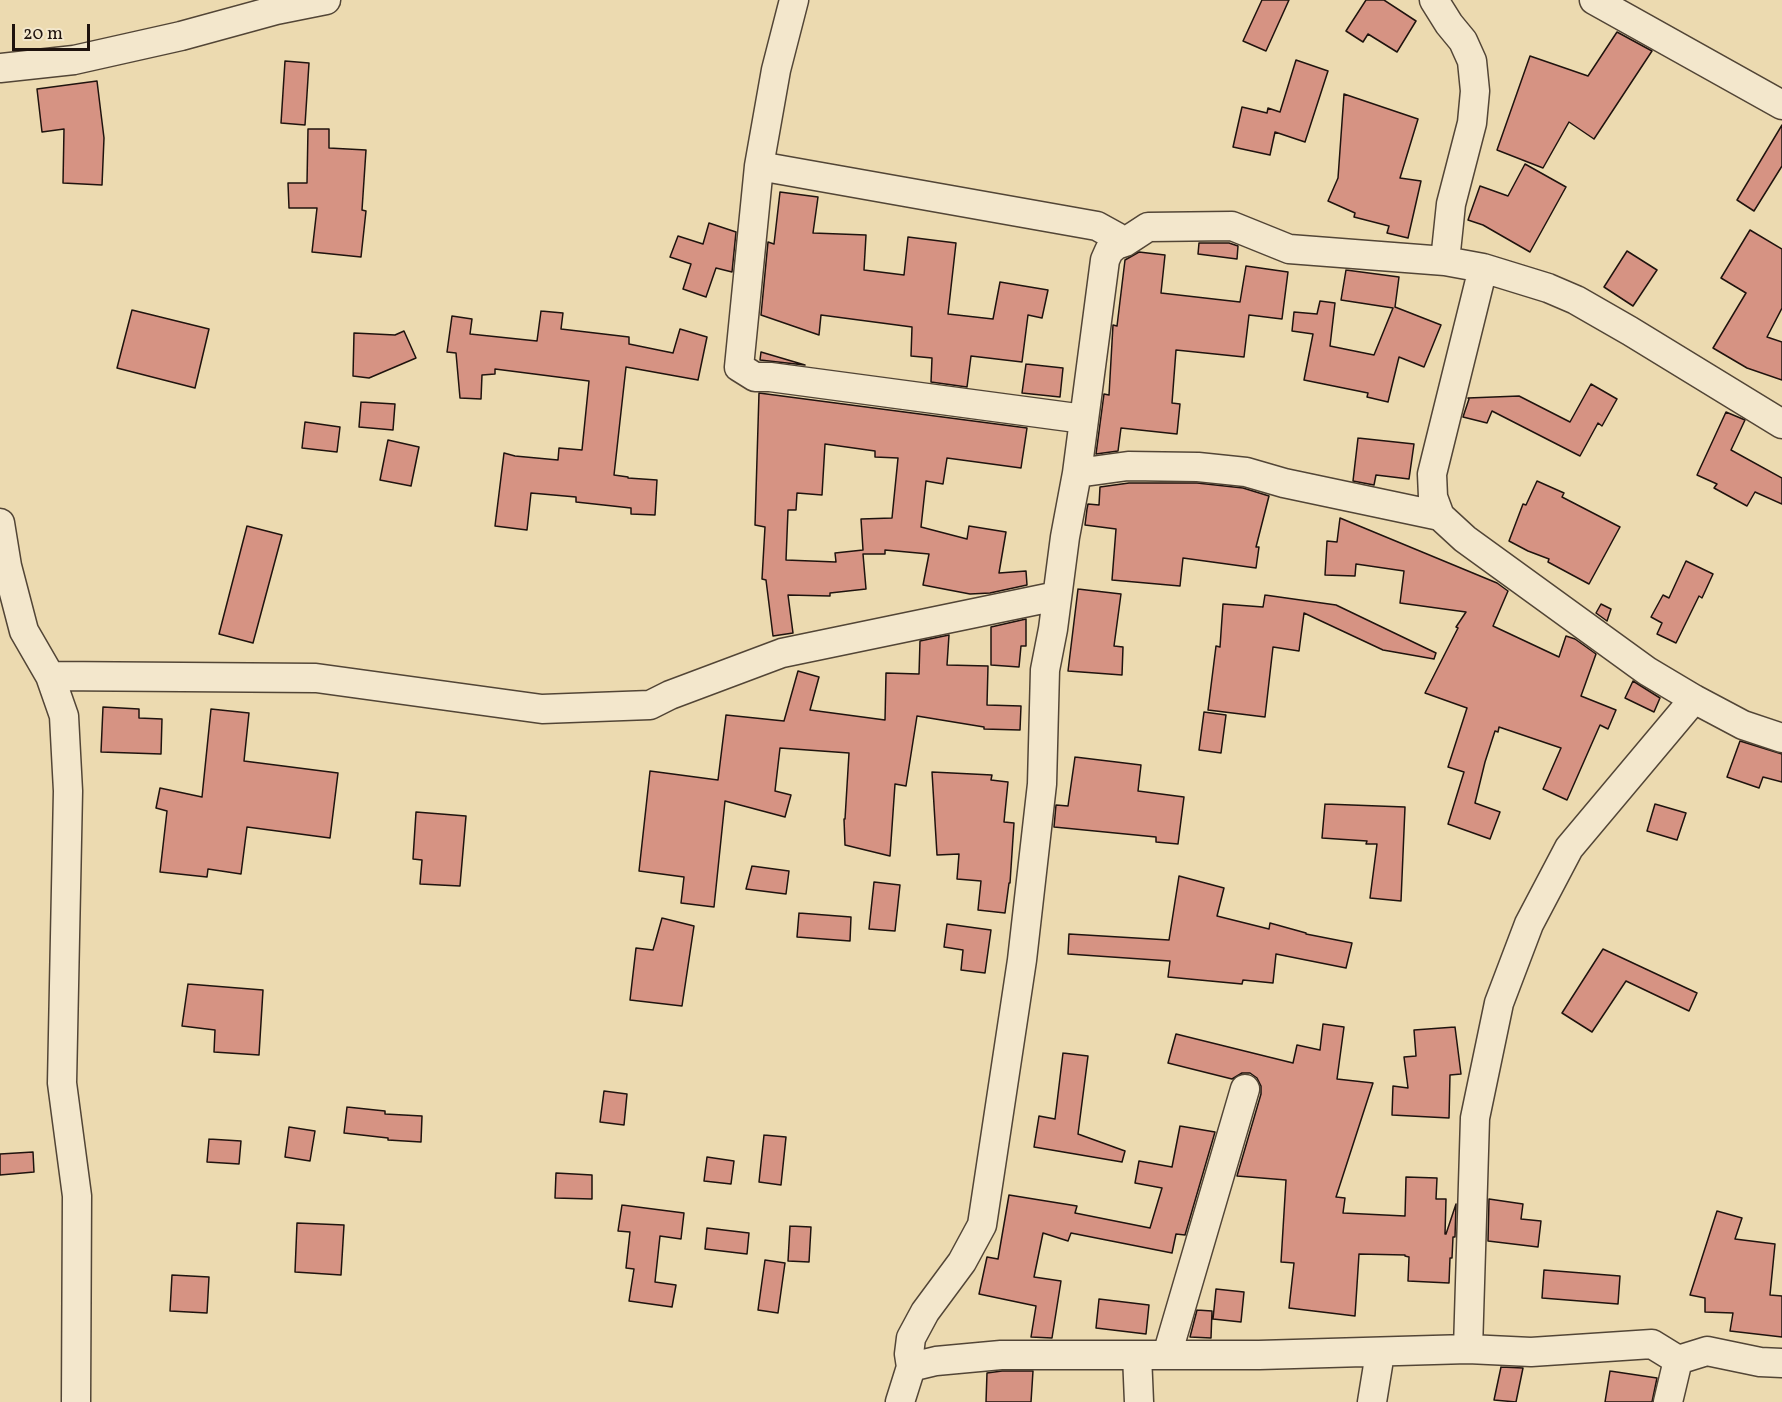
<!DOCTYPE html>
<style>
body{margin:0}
#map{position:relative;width:1782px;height:1402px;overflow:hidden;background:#ecdab0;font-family:Vollkorn,serif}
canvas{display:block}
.scale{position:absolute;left:12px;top:24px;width:78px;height:27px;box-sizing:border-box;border:3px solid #1f130e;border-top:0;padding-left:8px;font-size:18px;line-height:21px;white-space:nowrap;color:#1f130e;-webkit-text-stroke:4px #f3e7cc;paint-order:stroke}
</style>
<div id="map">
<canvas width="1782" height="1402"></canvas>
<div class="scale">20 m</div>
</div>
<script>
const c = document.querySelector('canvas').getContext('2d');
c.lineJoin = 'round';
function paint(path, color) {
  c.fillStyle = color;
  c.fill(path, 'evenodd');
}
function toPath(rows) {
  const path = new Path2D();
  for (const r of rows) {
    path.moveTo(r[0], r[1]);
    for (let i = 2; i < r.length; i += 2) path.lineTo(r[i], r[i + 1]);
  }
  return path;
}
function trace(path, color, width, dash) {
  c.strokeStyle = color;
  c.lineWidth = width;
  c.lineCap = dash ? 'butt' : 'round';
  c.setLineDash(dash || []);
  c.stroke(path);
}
const building = toPath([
 [1262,0,1289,0,1266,51,1243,41,1262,0],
 [1366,0,1384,0,1416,21,1397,52,1368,34,1363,42,1346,31,1366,0],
 [1617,32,1652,51,1594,139,1569,122,1543,168,1497,150,1530,56,1588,76,1617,32],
 [1296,60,1328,71,1305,142,1275,132,1270,155,1233,147,1242,107,1267,113,1268,108,1280,112,1296,60],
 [285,61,309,63,305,125,281,123,285,61],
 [97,81,104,138,102,185,63,183,64,129,42,132,37,89,97,81],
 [1344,94,1418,119,1400,178,1421,181,1408,238,1387,233,1389,226,1354,217,1355,213,1328,201,1338,178,1344,94],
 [1782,125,1782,166,1754,211,1737,200,1782,125],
 [308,129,329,129,329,148,366,150,362,210,366,211,361,257,312,252,317,208,289,208,288,183,307,183,308,129],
 [1525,164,1566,187,1530,252,1483,225,1468,220,1480,186,1508,196,1525,164],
 [780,192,818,197,813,233,866,235,864,270,904,275,908,237,956,243,948,314,993,319,1000,282,1048,290,1042,318,1028,315,1022,362,971,356,967,387,931,382,932,358,911,356,912,327,821,315,819,335,761,315,768,242,774,244,780,192],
 [709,223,736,232,732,272,716,268,706,297,683,289,691,264,670,257,678,236,703,244,709,223],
 [1750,230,1782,249,1782,308,1767,337,1782,342,1782,380,1747,368,1713,348,1746,293,1721,278,1750,230],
 [1199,243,1229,243,1238,246,1237,259,1198,254,1199,243],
 [1627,251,1657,270,1633,306,1604,287,1627,251],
 [1139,252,1165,255,1161,293,1240,302,1246,266,1288,272,1282,319,1249,315,1244,357,1176,350,1172,403,1180,404,1177,434,1121,428,1118,451,1096,454,1104,394,1109,395,1113,325,1117,326,1125,260,1139,252],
 [1346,270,1399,277,1395,307,1441,325,1424,367,1399,357,1388,402,1367,397,1368,393,1304,380,1313,334,1292,331,1294,312,1317,314,1320,301,1335,303,1330,346,1374,355,1393,308,1341,300,1346,270],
 [132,310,209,329,195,388,117,368,132,310],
 [541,311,563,313,561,329,629,337,629,344,673,353,680,329,707,337,698,380,626,367,614,475,628,477,628,478,657,480,655,515,631,514,631,508,576,502,576,497,531,493,527,530,495,526,504,453,515,456,558,460,559,448,582,450,589,381,495,369,495,374,482,375,481,399,460,398,456,353,447,352,452,316,472,319,470,334,537,341,541,311],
 [404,331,416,358,369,378,353,376,354,333,395,335,404,331],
 [761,352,805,365,760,360,761,352],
 [1026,364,1063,368,1060,397,1022,393,1026,364],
 [1591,384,1617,399,1602,426,1598,423,1580,456,1492,411,1487,423,1463,417,1469,399,1468,398,1519,396,1570,422,1591,384],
 [759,393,1027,428,1021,468,947,458,943,484,926,481,921,527,967,539,969,526,1006,532,999,573,1026,571,1027,585,990,593,970,594,923,585,929,554,885,550,885,554,863,554,866,589,830,593,830,596,788,595,793,633,773,636,766,580,762,579,765,527,755,525,759,393],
 [825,444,875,451,875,457,898,458,892,518,861,519,863,550,835,553,836,562,786,560,788,510,796,510,797,493,822,495,825,444],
 [361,402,395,404,393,430,359,427,361,402],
 [1726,412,1745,420,1731,450,1782,478,1782,504,1755,492,1747,506,1714,488,1717,484,1697,475,1726,412],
 [305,422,340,427,337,452,302,448,305,422],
 [1358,438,1414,444,1409,479,1376,475,1374,485,1353,481,1358,438],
 [388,440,419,447,411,486,380,480,388,440],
 [1537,481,1564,493,1562,497,1620,527,1589,584,1548,562,1549,559,1528,551,1509,541,1523,504,1526,505,1537,481],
 [1129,483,1197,483,1243,488,1269,496,1256,547,1259,547,1256,568,1183,558,1180,586,1112,580,1116,529,1085,525,1087,509,1088,504,1099,505,1100,487,1129,483],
 [1340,518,1497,583,1508,591,1493,626,1559,657,1566,636,1575,639,1596,654,1581,696,1616,710,1608,729,1600,725,1567,800,1543,789,1561,748,1499,727,1498,732,1495,731,1485,762,1475,803,1500,812,1490,839,1448,824,1464,772,1448,767,1467,708,1425,693,1458,628,1456,627,1466,612,1400,603,1404,571,1356,564,1355,576,1325,575,1327,541,1337,542,1340,518],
 [247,526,282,535,253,643,219,634,247,526],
 [1686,561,1713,574,1702,598,1699,596,1676,643,1657,634,1662,623,1651,617,1663,595,1669,598,1686,561],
 [1078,589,1121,594,1114,646,1123,647,1122,675,1068,671,1078,589],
 [1265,595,1336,605,1436,653,1434,659,1383,650,1304,613,1299,651,1273,647,1265,717,1208,710,1216,646,1220,647,1223,604,1263,607,1265,595],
 [1601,604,1611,609,1607,621,1596,613,1601,604],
 [1026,619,1026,646,1021,646,1019,667,991,665,991,627,1026,619],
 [949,635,947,665,988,666,987,705,1021,706,1020,730,984,729,984,727,917,716,906,786,895,784,890,856,845,845,844,819,845,819,849,753,780,748,775,791,791,795,785,817,725,801,714,907,681,903,684,877,639,871,650,771,718,780,726,715,784,721,798,671,819,677,810,710,885,720,886,673,919,674,920,641,949,635],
 [1633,681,1660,698,1654,712,1625,698,1633,681],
 [103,707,139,709,139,718,162,719,161,754,101,752,103,707],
 [211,709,249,713,244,761,338,773,330,838,247,827,241,874,208,869,207,877,160,872,167,811,156,808,160,788,202,797,211,709],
 [1204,712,1226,715,1221,753,1199,750,1204,712],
 [1740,741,1782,754,1782,782,1763,777,1759,788,1727,777,1740,741],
 [1075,757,1141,765,1138,791,1184,797,1178,844,1156,842,1156,837,1054,827,1056,805,1068,806,1075,757],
 [932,772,992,775,991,780,1008,782,1004,822,1014,823,1010,883,1009,883,1005,913,978,910,981,881,957,879,959,854,937,855,932,772],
 [1325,804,1405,807,1401,901,1370,898,1377,844,1366,844,1367,841,1322,838,1325,804],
 [1655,804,1686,813,1677,840,1647,831,1655,804],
 [416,812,466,816,460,886,420,884,422,860,413,859,416,812],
 [752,866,789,871,786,894,746,889,752,866],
 [1179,876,1224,888,1217,916,1269,929,1270,923,1306,933,1306,934,1352,943,1346,968,1276,954,1273,983,1243,980,1242,984,1168,977,1170,961,1068,954,1069,934,1169,940,1179,876],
 [874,882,900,885,895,931,869,929,874,882],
 [799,913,851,917,850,941,797,937,799,913],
 [662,918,694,926,682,1006,630,1000,636,948,653,950,662,918],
 [947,924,991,930,985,973,961,970,963,950,944,947,947,924],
 [1603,949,1697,993,1689,1011,1626,981,1592,1032,1562,1013,1603,949],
 [188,984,263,990,259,1055,214,1052,215,1030,182,1026,188,984],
 [1323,1024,1344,1027,1337,1079,1373,1083,1336,1197,1345,1198,1343,1213,1405,1216,1406,1177,1437,1178,1436,1199,1446,1199,1445,1234,1446,1234,1456,1204,1455,1237,1453,1237,1452,1258,1450,1258,1449,1283,1408,1281,1409,1257,1405,1256,1405,1255,1359,1254,1355,1316,1289,1308,1294,1263,1281,1262,1286,1180,1237,1176,1261,1094,1261,1086,1257,1078,1250,1073,1242,1073,1232,1079,1168,1063,1176,1034,1293,1063,1297,1045,1320,1050,1323,1024],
 [1455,1027,1461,1074,1450,1075,1449,1118,1392,1115,1393,1086,1408,1088,1404,1057,1416,1056,1414,1030,1455,1027],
 [1063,1053,1088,1056,1078,1134,1125,1151,1122,1162,1034,1147,1039,1116,1055,1119,1063,1053],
 [604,1091,627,1094,624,1125,600,1122,604,1091],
 [347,1107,385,1111,385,1114,422,1116,421,1142,388,1140,388,1138,344,1133,347,1107],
 [1180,1126,1215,1132,1185,1235,1176,1234,1172,1253,1071,1233,1068,1241,1043,1233,1034,1277,1061,1281,1052,1338,1031,1337,1036,1306,979,1294,987,1257,998,1259,1009,1195,1077,1206,1075,1213,1150,1228,1162,1188,1135,1183,1139,1161,1172,1167,1180,1126],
 [289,1127,315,1131,310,1161,285,1157,289,1127],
 [764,1135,786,1137,781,1185,759,1182,764,1135],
 [209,1139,241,1141,239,1164,207,1162,209,1139],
 [33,1152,34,1172,0,1175,0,1154,33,1152],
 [707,1157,734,1161,731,1184,704,1181,707,1157],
 [556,1173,592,1175,592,1199,555,1198,556,1173],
 [1489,1199,1523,1204,1521,1219,1541,1221,1538,1247,1488,1241,1489,1199],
 [622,1205,684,1213,681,1239,660,1236,655,1282,676,1285,672,1307,629,1301,634,1269,626,1268,630,1232,618,1231,622,1205],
 [1717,1211,1742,1218,1735,1239,1775,1244,1770,1295,1782,1296,1782,1337,1730,1331,1733,1313,1705,1312,1705,1298,1690,1295,1717,1211],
 [297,1223,344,1225,341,1275,295,1272,297,1223],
 [790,1226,811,1227,809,1262,788,1261,790,1226],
 [707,1228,749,1233,747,1254,705,1249,707,1228],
 [765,1260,785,1263,778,1313,758,1310,765,1260],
 [1544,1270,1620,1276,1618,1304,1542,1298,1544,1270],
 [172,1275,209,1277,207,1313,170,1311,172,1275],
 [1216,1289,1244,1292,1241,1322,1213,1319,1216,1289],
 [1099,1299,1149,1305,1146,1334,1096,1328,1099,1299],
 [1197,1310,1212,1311,1211,1338,1190,1337,1197,1310],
 [1501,1367,1523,1368,1516,1402,1494,1400,1501,1367],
 [1002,1371,1033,1371,1031,1402,986,1402,987,1373,1002,1371],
 [1610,1371,1657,1378,1652,1402,1605,1402,1610,1371]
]);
const minor = toPath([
 [794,0,776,70,759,166,739,367,755,377,770,377,1084,419],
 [1434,0,1449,24,1463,41,1472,61,1475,91,1472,123,1451,204,1445,261],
 [1594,0,1782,105],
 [0,68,74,60,181,36,276,10,326,0],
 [759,166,1097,226,1117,237,1116,245],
 [1483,268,1432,474,1433,497,1440,516,1465,539,1647,671,1694,699,1743,725,1782,738],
 [1077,473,1128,466,1198,467,1246,472,1284,483,1440,516],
 [0,523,7,566,24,631,50,676,64,716,68,791,62,1083,77,1196,76,1402],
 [50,676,316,678,542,709,650,705,670,695,782,653,1057,596],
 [1468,1349,1475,1118,1499,1003,1529,924,1569,848,1694,699],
 [1137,1355,1139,1402],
 [1167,1355,1245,1089],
 [911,1367,936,1361,1001,1355,1259,1355,1468,1349,1531,1352,1652,1344,1678,1360,1707,1351,1760,1362,1782,1363],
 [900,1402,911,1367,909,1354,911,1338,925,1312,962,1262,982,1225,1022,960,1042,784,1045,670,1053,629,1065,537,1077,473,1105,260,1109,251,1116,245,1125,242,1148,227,1232,226,1289,249,1445,261,1483,268,1548,288,1576,300,1630,331,1782,424],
 [1372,1402,1380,1353],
 [1668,1402,1678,1360]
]);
paint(building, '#d69383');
trace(building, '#1f130e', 1.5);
trace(minor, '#524536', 31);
trace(minor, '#f3e7cc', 28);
</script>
